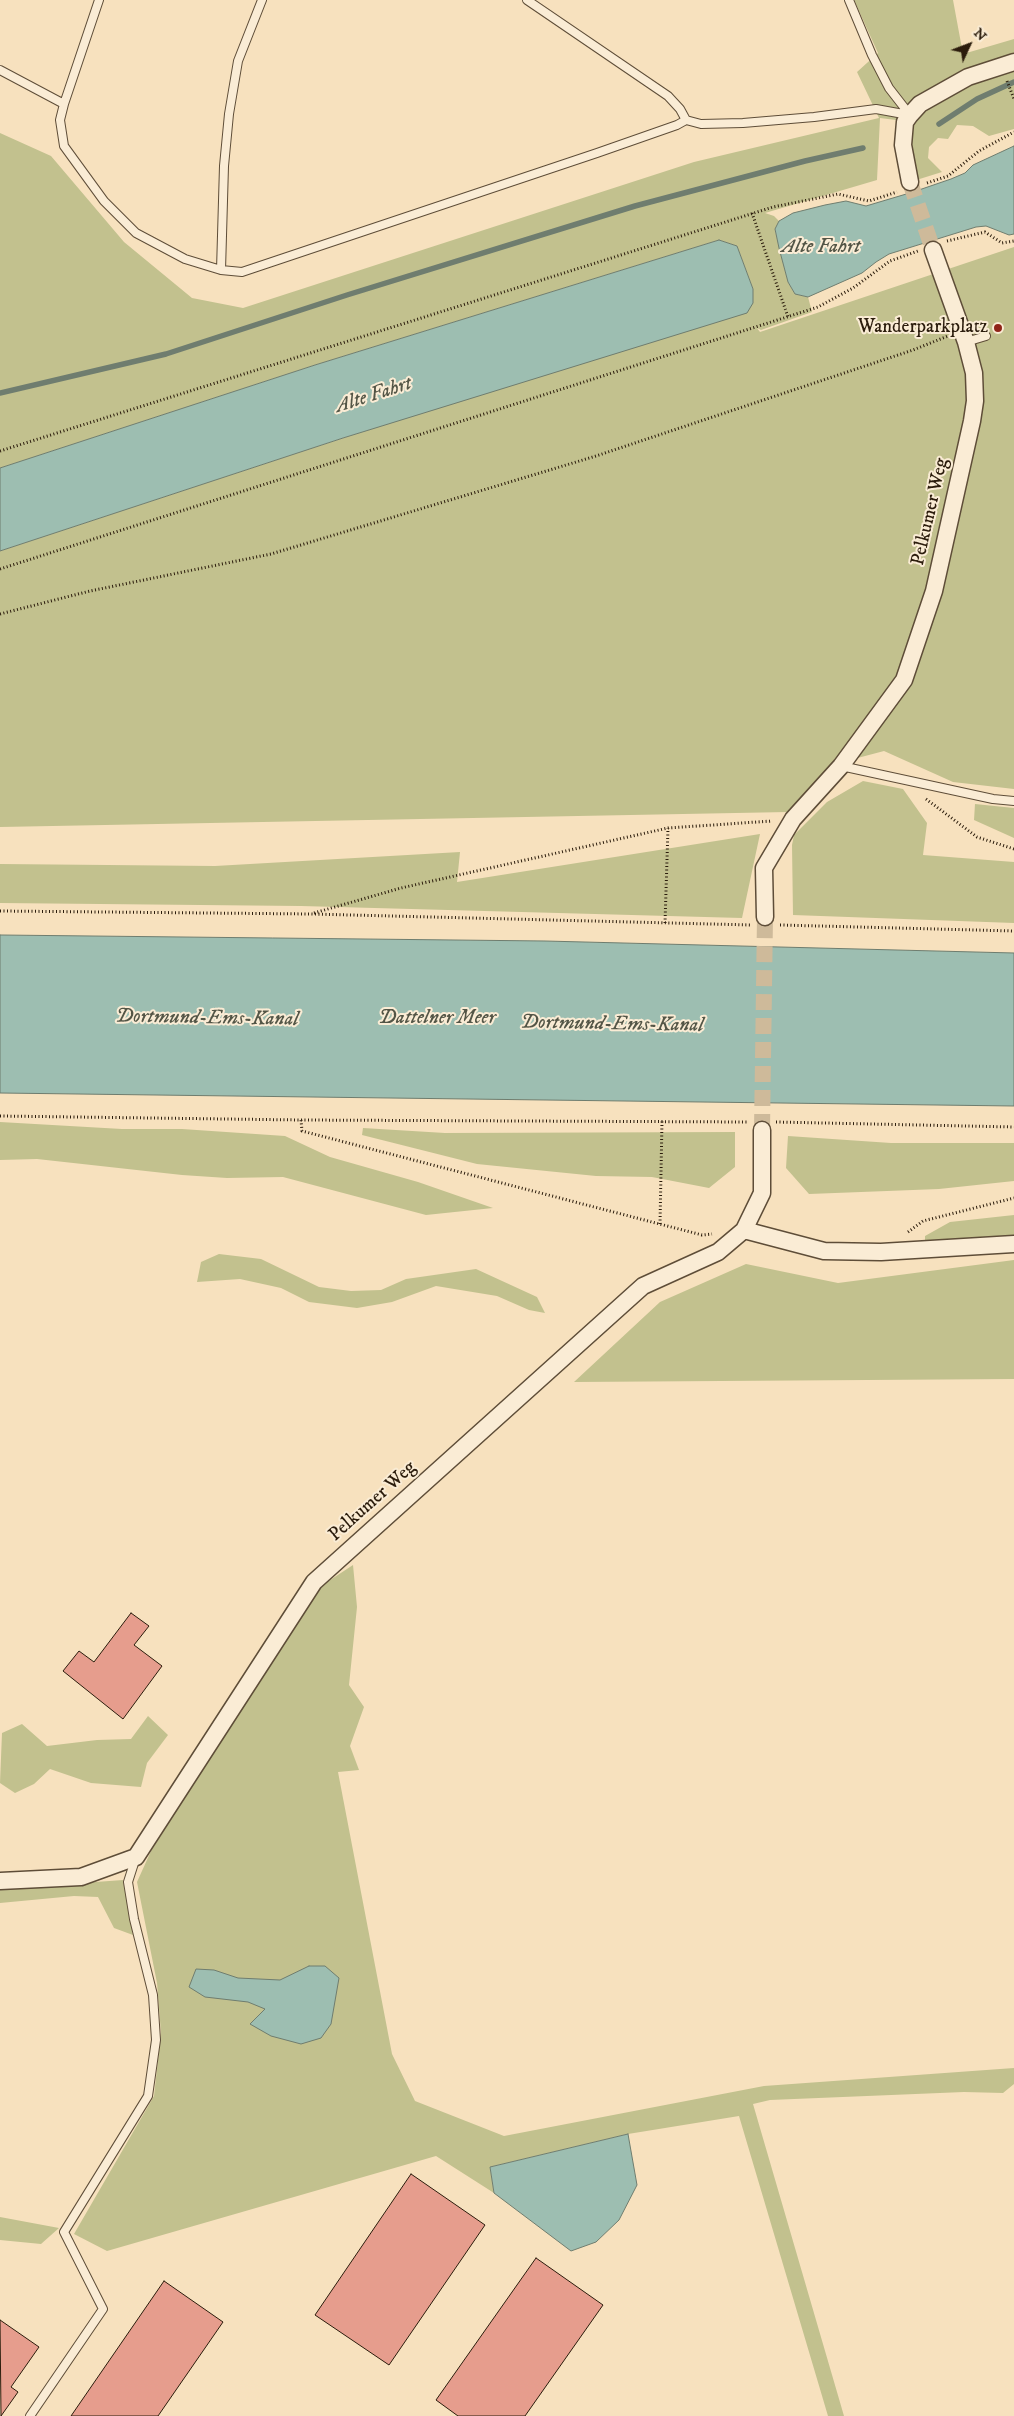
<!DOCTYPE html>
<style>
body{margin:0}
#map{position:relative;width:1014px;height:2416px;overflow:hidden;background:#f7e1be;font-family:"IM FELL DW Pica",serif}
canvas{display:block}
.north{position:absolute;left:944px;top:20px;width:50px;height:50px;-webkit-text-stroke:4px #faecd5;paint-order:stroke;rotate:47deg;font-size:14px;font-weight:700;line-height:20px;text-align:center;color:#2b1c0c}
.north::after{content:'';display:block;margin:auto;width:18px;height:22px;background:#2b1c0c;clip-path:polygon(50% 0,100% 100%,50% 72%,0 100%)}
</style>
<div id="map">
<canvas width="1014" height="2416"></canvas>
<div class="north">N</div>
</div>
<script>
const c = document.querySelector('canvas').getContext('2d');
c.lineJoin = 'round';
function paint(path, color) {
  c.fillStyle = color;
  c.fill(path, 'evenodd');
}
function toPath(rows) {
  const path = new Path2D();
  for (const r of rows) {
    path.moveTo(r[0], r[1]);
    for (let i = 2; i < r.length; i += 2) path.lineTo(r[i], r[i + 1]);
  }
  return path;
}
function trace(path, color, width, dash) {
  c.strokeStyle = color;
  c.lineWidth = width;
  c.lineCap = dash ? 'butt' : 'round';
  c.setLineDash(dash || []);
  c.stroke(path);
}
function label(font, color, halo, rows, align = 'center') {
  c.font = font + ' "IM FELL DW Pica",serif';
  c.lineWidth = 4;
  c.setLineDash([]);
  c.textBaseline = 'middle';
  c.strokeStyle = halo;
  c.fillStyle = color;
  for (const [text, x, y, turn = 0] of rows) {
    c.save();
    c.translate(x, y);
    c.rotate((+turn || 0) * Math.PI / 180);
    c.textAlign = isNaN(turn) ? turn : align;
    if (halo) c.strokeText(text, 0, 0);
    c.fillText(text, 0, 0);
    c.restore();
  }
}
const green = toPath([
 [854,0,953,0,963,54,1014,39,1014,61,904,121,880,118,877,180,765,213,774,216,779,221,775,230,788,282,795,294,808,297,812,312,761,330,757,328,760,332,1014,247,1014,789,953,782,884,751,831,765,788,812,0,827,0,551,753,303,753,289,737,246,719,240,315,365,0,468,0,133,51,156,124,242,192,298,243,308,694,162,879,118,857,72,878,53],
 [1014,63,1014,129,989,136,973,126,957,125,948,139,938,138,929,147,928,158,942,172,910,182,911,116,921,105],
 [863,781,903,789,927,823,923,855,1014,862,1014,923,793,915,792,845,794,835,827,802],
 [975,804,1014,808,1014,838,974,820],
 [760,834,742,918,301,906,0,903,0,864,215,866,460,852,457,882],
 [0,1122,122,1129,182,1129,285,1136,330,1157,418,1182,493,1208,426,1215,283,1177,227,1178,182,1175,37,1159,0,1160],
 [363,1128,445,1133,735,1132,735,1167,709,1188,652,1177,596,1176,477,1164,362,1135],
 [788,1136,891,1143,1014,1143,1014,1181,939,1189,809,1194,786,1168],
 [1014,1215,1014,1239,925,1243,925,1236,950,1222],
 [219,1254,261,1259,319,1287,351,1291,381,1290,406,1279,476,1269,537,1297,545,1313,529,1310,497,1296,436,1286,392,1302,357,1308,309,1302,281,1288,240,1279,197,1282,201,1262],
 [1014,1260,1014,1379,574,1382,660,1302,746,1264,838,1283],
 [353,1565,357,1607,349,1685,364,1707,350,1746,359,1770,338,1772,392,2054,415,2101,504,2136,764,2086,1014,2068,1014,2084,1003,2093,964,2092,770,2100,753,2104,844,2416,828,2416,739,2116,628,2134,490,2167,494,2193,436,2156,107,2251,74,2234,154,2096,161,2033,157,1983,137,1882,151,1851,315,1590],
 [148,1716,168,1735,147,1763,141,1787,91,1783,50,1769,34,1784,15,1793,0,1783,2,1733,22,1724,47,1746,97,1740,131,1739],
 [123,1880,133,1935,114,1928,98,1897,74,1896,0,1903,0,1889],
 [0,2217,59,2228,41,2244,0,2240]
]);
const water = toPath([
 [1014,146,1014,234,1009,235,986,226,976,227,889,254,876,262,862,273,808,297,795,294,788,282,779,248,775,229,779,221,793,213,825,205,846,201,866,206,913,192,951,179,965,173,973,165,1014,146],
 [719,240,737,246,753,289,753,303,747,313,343,438,0,551,0,468,315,365,719,240],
 [0,935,545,941,1014,953,1014,1106,0,1093,0,935],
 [309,1966,325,1966,339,1978,331,2024,321,2038,301,2044,271,2036,250,2024,265,2009,248,2002,205,1997,189,1987,196,1969,214,1970,238,1978,280,1980,309,1966],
 [628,2134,637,2185,619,2220,596,2242,571,2251,494,2193,490,2167,628,2134]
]);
const stream = toPath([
 [939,124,977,99,1014,82],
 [0,393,166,354,347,295,635,206,805,161,863,148]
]);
const building = toPath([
 [131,1613,149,1626,134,1645,162,1666,123,1719,63,1671,79,1651,94,1662,131,1613],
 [411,2174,485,2225,389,2365,315,2315,411,2174],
 [536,2258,603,2305,525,2416,458,2416,436,2400,536,2258],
 [164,2281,223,2322,158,2416,71,2416,164,2281],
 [0,2320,39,2347,11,2387,18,2392,1,2416,0,2320]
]);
const minorTunnel = toPath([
 [910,182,933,250],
 [762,1130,765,917]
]);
const path = toPath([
 [1007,81,1014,99],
 [927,183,948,176,979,151,1014,132],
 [752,213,788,317],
 [947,241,985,232,1002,243,1014,241],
 [0,451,773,207,838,194,869,201,897,192],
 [0,569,818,307,853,288,890,261,918,251],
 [0,614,90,591,271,554,596,456,913,350,948,336],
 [926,799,977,837,1014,849],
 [0,911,311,914,751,925],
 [314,913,401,888,668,828,772,821],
 [665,923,668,828],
 [780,925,1014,931],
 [0,1116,301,1120,747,1122],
 [301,1120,302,1131,702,1235,712,1234],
 [776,1122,1014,1127],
 [660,1224,662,1121],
 [908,1232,923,1221,1014,1198]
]);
const service = toPath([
 [99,0,64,104,60,120,64,146,104,201,136,233,185,259,221,270,242,272,597,153,677,125,686,120,701,124,743,123,814,117,876,109,909,115],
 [527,0,668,96,680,109,686,120],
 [849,0,872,55,889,88,910,115],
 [0,70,64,104],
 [221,270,224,166,229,114,238,61,262,0],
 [966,342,986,336],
 [841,766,993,799,1014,801],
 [30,2416,103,2309,64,2232,148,2096,156,2040,153,1995,134,1919,128,1882,136,1857]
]);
const minor = toPath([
 [910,182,903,145,905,122,910,115,920,104,968,77,1014,62],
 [765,917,764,868,793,819,841,766,904,680,934,591,972,421,975,401,974,373,966,342,933,250],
 [744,1230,824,1251,881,1252,1014,1244],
 [0,1881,81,1877,136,1857,314,1582,643,1286,718,1252,744,1230,762,1193,762,1130]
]);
const markers = [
 [998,328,5,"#8f2418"]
];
const poiNames = [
 ["Wanderparkplatz",988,328]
];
const streetNames = [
 ["Pelkumer Weg",931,512,-77],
 ["Pelkumer Weg",373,1502,-42]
];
const waterNames = [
 ["Alte Fahrt",821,248],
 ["Alte Fahrt",374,396,-18],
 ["Dortmund-Ems-Kanal",207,1019,1],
 ["Dattelner Meer",437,1019],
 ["Dortmund-Ems-Kanal",612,1025,1]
];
paint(green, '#c2c18e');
paint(water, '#9dbeb1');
trace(water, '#6f7d6f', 1);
trace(stream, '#6f7d6f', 5.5);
paint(building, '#e69d8d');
trace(building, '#2b1c0c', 1);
trace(minorTunnel, '#ceba9a', 16, [16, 8]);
trace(service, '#5e4d38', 10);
trace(minor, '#5e4d38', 19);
trace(path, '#2b1c0c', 3, [1, 2.5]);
trace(service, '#faecd5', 8);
trace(minor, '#faecd5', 16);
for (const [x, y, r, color] of markers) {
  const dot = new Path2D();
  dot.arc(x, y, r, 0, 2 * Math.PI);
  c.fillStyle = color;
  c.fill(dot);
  trace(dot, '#faecd5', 2);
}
label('19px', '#2b1c0c', '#faecd5', poiNames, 'right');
label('19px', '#2b1c0c', '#faecd5', streetNames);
label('italic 20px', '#535546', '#faecd5', waterNames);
</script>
